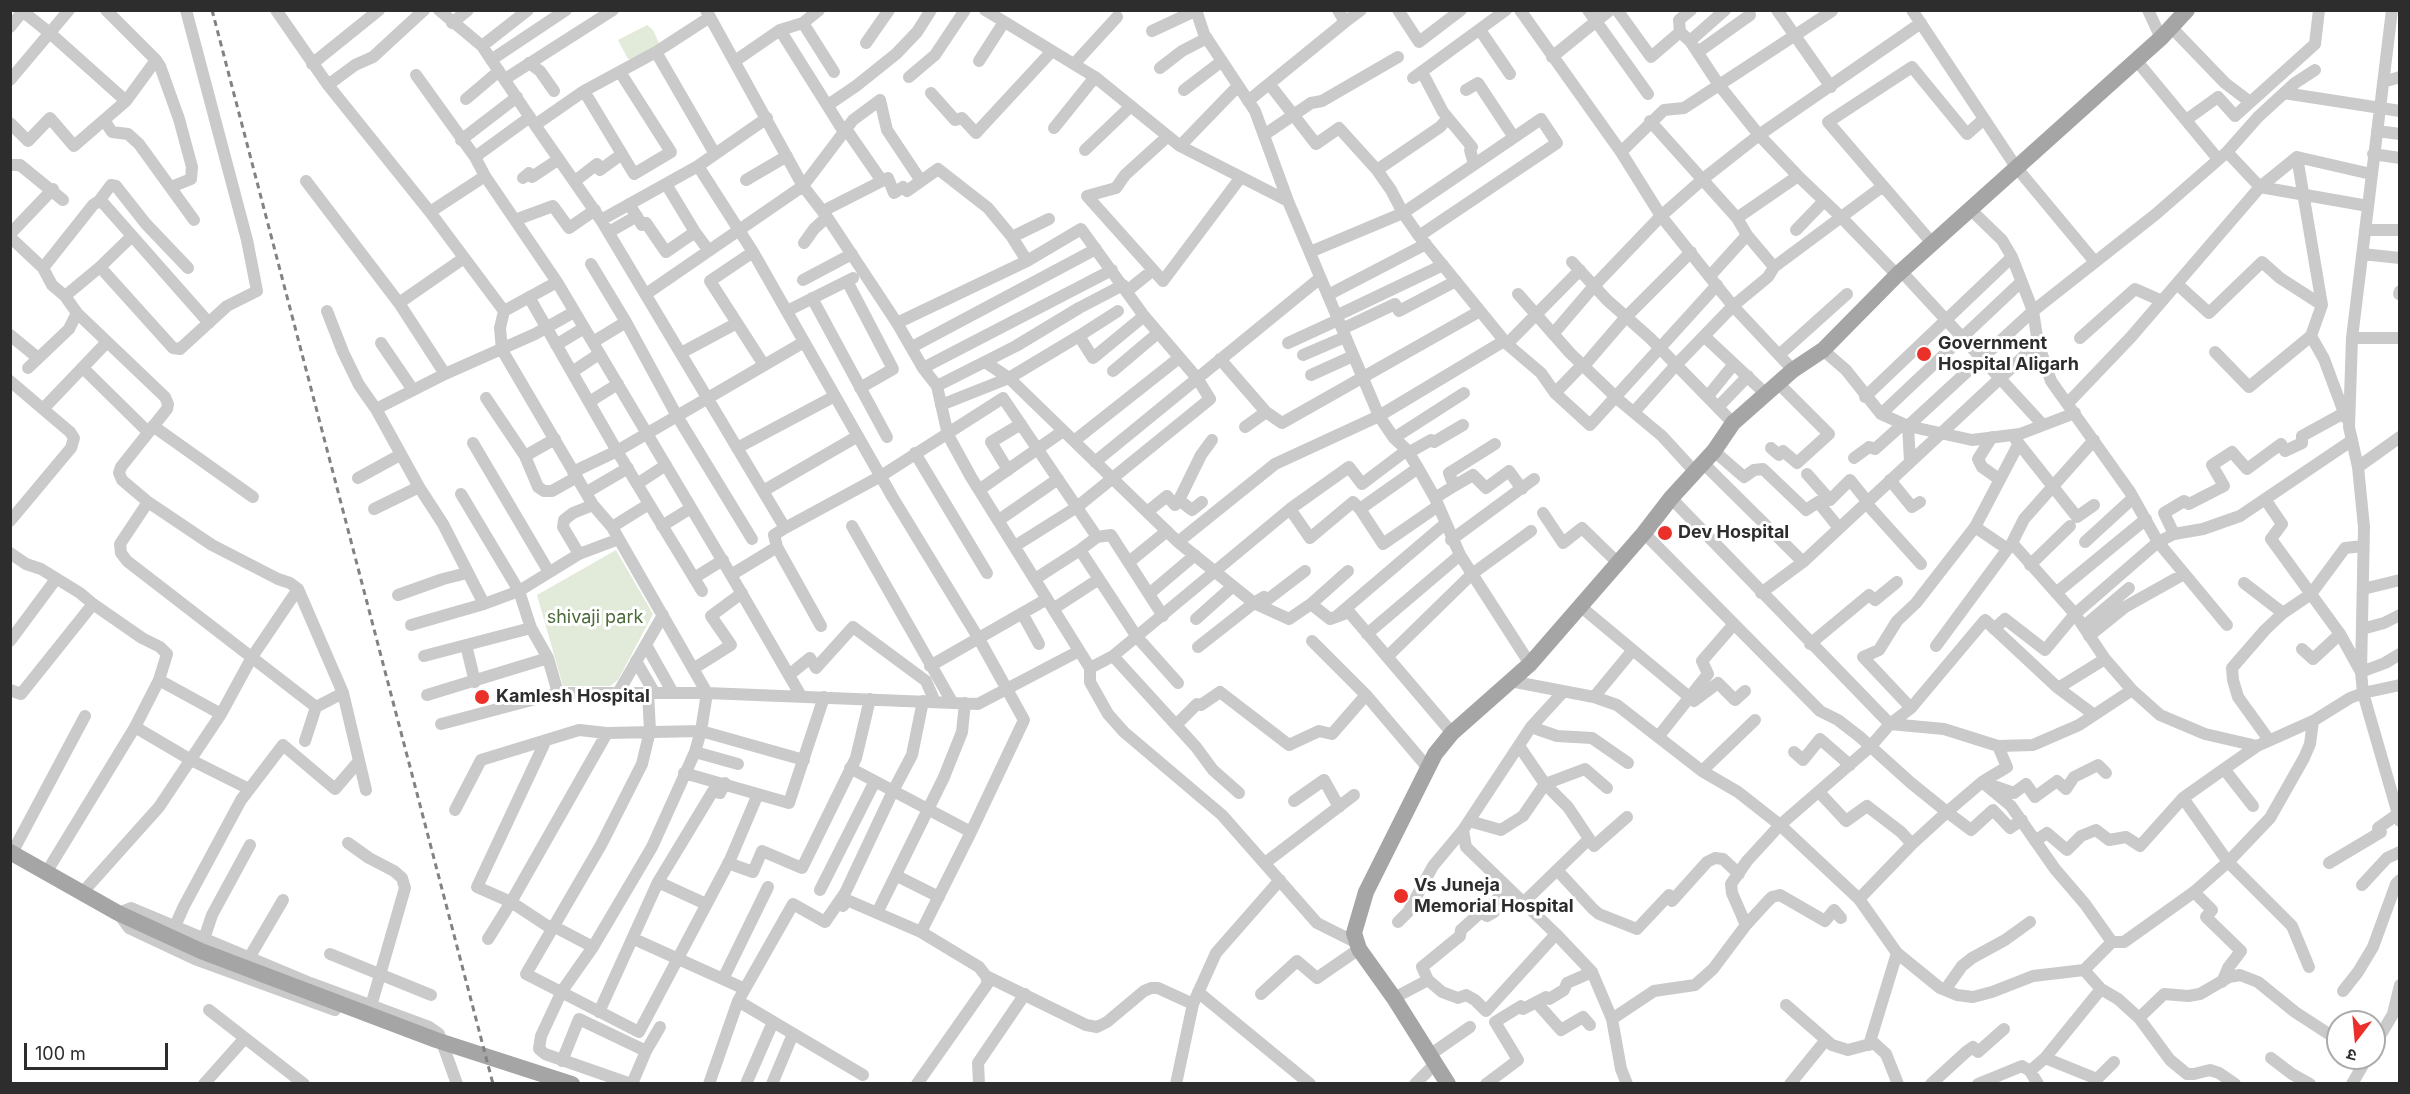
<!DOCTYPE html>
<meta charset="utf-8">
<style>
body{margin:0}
#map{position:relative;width:2410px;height:1094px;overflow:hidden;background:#fff;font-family:Inter,"Noto Sans Devanagari",sans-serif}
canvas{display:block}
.frame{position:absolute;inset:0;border:12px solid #2d2d2d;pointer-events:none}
.north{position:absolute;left:2326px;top:1010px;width:60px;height:60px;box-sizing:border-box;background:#fff;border:2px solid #ababab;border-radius:50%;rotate:196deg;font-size:16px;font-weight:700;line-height:24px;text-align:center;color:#2d2d2d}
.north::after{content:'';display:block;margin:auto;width:21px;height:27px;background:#ea3029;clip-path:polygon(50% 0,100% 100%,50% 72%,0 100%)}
.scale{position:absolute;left:24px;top:1043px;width:144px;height:27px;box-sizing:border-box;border:3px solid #2d2d2d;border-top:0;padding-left:8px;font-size:18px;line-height:21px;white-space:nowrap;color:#2d2d2d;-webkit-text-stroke:4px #fff;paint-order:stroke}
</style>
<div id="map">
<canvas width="2410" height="1094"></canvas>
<div class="frame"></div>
<div class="north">उ</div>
<div class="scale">100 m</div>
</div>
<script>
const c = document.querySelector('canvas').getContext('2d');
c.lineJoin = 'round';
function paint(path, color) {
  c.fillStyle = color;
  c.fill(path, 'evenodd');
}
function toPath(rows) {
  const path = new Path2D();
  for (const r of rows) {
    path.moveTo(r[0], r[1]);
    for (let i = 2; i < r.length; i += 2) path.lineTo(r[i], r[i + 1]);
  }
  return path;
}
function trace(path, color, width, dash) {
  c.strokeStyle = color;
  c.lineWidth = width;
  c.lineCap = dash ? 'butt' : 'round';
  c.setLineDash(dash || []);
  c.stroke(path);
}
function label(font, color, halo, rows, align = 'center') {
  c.font = font + ' Inter,sans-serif';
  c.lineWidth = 6;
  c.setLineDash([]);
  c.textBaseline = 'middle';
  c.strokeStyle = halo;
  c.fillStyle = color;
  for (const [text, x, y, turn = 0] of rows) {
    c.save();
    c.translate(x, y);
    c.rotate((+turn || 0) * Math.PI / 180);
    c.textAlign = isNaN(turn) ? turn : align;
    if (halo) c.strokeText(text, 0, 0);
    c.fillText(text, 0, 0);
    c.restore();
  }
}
const green = toPath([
 [647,25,653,30,659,43,637,59,628,59,618,40],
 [616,550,653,614,618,680,610,686,563,686,537,595]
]);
const minor = toPath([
 [21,10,51,34,126,101],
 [106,10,156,60],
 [276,10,328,85,430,212,504,311,500,328,502,350,593,505,612,527,707,693,701,731,695,752,652,847,593,947,562,991,541,1036,539,1049,545,1054,631,1084],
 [439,10,482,46,535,125,584,91,656,52,715,154],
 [706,10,803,186,827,217,897,323,923,368,937,386,948,435,971,477,1090,668,1090,682,1108,714,1124,732,1222,815,1317,923,1357,943],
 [819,10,803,23,834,72],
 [985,10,1095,77,1180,146,1288,201,1379,416,1394,438,1407,450,1418,468,1435,498,1460,555,1530,664],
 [1196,10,1204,34,1255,111,1288,201],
 [1338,10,1345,22,1361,10],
 [1398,10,1419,42,1461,10],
 [1520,10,1621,152,1661,216,1733,306,1793,370],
 [1588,10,1648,94],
 [1617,10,1651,57,1680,32],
 [1691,10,1679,20,1680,32,1690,41,1719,85,1759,135,1798,176,1841,217,1897,275],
 [1777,10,1831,87],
 [1912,10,2016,167,2095,262],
 [2148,10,2161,38],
 [2392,10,2352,338,2349,427,2358,467,2364,527,2361,672,2363,693,2400,821],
 [452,23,468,10],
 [10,27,24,10],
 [2171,27,2225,83,2250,102],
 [780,30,803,23],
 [1480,30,1510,74],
 [1152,31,1197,10],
 [1690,41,1725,10],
 [866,43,889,10],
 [482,46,528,10],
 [656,52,710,17],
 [1698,52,1750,15],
 [1552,57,1610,10],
 [491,60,566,10],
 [2136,60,2218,159],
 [735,61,780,30,844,132],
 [979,61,1004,22],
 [529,63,540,71,554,91],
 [312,64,379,10],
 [1074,64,1117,17],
 [1160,68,1182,51,1207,38],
 [1422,72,1443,112,1472,147,1470,150,1474,164],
 [416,75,475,157,485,176,557,282,731,575,801,696],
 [909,77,935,55,965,10],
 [1413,78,1506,10],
 [505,79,613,10],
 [10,80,69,10],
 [2383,82,2400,77],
 [328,85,355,65,373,57,424,10],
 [1184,90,1222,61],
 [1274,90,1316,144,1339,128,1377,170,1440,127,1448,118],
 [1466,90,1478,83,1513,136],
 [584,91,634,174,671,152,620,72],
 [931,93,955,120,962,118,976,133,1052,51],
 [2284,93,2400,111],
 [466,99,499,71],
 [1248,101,1345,22],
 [828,105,856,86,896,54,917,32,931,10],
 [104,120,112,132,128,134,139,144,194,220],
 [2186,120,2218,97,2235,116,2315,44,2319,10],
 [1650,121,1737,218,1747,235,1774,267,1883,186],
 [10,123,28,141,50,118,74,146,126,101,156,60,160,66,179,119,192,167,191,179,171,187],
 [535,125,601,220,785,528,881,476,1003,398,1097,537],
 [1054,128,1095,77],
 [846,129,882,181,888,178,894,193,903,187,907,191,938,169,988,208,1012,237,1027,261],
 [2377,131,2400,134],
 [1264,135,1311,103,1322,101,1398,57],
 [1168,136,1125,175,1116,188,1087,196,1163,281,1241,177],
 [461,140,517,97],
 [1180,146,1238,86],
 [1085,150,1131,106],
 [1621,152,1664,110,1684,108,1832,11],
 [2227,152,2260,187,2368,206],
 [2373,154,2400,158],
 [475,157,530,117],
 [10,165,20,165,63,200],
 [698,166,767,118],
 [523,178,529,173,532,177,559,159],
 [746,180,787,156],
 [306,181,399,303,445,374],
 [575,181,597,164,600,170,622,154],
 [666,184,695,232],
 [99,201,111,185,116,186,146,224,188,268],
 [629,204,642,225,646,223,666,252,695,232,709,251],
 [1970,209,2002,240,2012,257,2033,311,2038,343,2051,381,2130,492,2158,542,2227,625],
 [823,211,882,181],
 [430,212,485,176],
 [1737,218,1798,176],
 [515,220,553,206,569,228,595,210],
 [601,220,698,166,753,252,893,498,979,639,1024,720,971,832,921,932],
 [1796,230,1824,201],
 [2365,230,2400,230],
 [609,232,637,216],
 [10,234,53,189],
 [1419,236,1507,344,1541,373,1555,393,1590,425,1717,285],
 [10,237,43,268,52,285,65,296,100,267,132,236],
 [1012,237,1049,219],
 [804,243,814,229,827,217],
 [1932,243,1828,122,1912,67,1967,134,1984,119],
 [753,252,710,281,764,365],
 [1310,252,1403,213,1541,119,1557,143,1419,236,1403,213,1391,190,1377,170],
 [2362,254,2400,258],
 [1572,262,1607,300,1650,338,1733,423],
 [591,264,626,322],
 [100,267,173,348,180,349,227,306,257,291,247,240,186,10],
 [43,268,93,205,99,201,104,204,209,323],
 [1901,271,2043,425],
 [1710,276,1747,235],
 [803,280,852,254],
 [847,281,893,369,860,388],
 [2177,284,2209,313,2262,262,2280,278,2322,305],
 [1127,291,1153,270],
 [646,294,803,186,853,120,880,100,887,130,921,181],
 [1518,294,1570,353,1620,401,1662,436,1695,472],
 [2399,294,2400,291],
 [1328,295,1426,244],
 [65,296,77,313,165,397,168,404,167,409,121,467,119,473,122,480,148,502,212,545,278,579,290,583,298,589,343,693,366,790],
 [529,297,617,451,702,591],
 [812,298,887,437],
 [399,303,464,258],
 [327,311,343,352,359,385,376,409],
 [504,311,557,282],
 [787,311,853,278],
 [1336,316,1443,265],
 [897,323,1027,261,1081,229,1144,316,1197,378,1210,399,1077,507,1015,546],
 [1342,329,1395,304,1399,311,1456,281],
 [1553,334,1594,286,1661,216,1703,179,1759,135,1921,23],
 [10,335,38,358],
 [1079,336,1118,311],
 [1704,336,1766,394],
 [2080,338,2135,289,2162,301],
 [2352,338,2400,338],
 [593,342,626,322,677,416,752,539],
 [381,343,413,390],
 [1288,343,1338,320],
 [1507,344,1580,270],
 [556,345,584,328],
 [912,347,1096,249],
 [1823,350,1846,370,1881,414,1908,426,1972,440,2020,434,2075,413],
 [2215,352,2249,387,2311,336],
 [681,353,737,323],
 [1303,355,1345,337],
 [1779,355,1847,294],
 [1220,359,1266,412],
 [985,362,1009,378,1178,542,1254,603,1289,619,1311,604,1330,619,1349,612,1452,733],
 [1583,367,1626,317,1691,252],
 [28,368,69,329,77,313],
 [83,368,148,432],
 [923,368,1112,270],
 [1113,371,1158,333],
 [572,372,599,354],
 [1311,375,1353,356],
 [10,381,70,432,74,438,71,448,10,521],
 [937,386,1016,346,1079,308,1123,285],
 [1555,393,1582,365],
 [1708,396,1734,364],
 [1865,397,2012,257],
 [486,398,525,456,538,487,544,491,552,491,577,477],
 [589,402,618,384],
 [2068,403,2131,337,2260,187,2297,157],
 [941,405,1009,378,1079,336,1093,358,1144,316],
 [1718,407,1748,376],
 [43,409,107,342],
 [1634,412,1675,366,1733,306,1768,277,1774,267],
 [1881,414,2021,282],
 [2346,418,2324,359,2311,336,2322,305,2297,157,2371,174],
 [153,426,253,497],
 [1245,427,1266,412,1282,423,1480,311],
 [1992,437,1978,459,1982,467,1999,479],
 [1394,438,1464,393],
 [2016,440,2077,517,2094,505],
 [1074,441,1179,358],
 [473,443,549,572],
 [737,448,835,396],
 [1771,448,1779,455,1783,451,1797,463,1829,434,1778,383],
 [1714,451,1744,477,1754,470,1763,469,1806,510,1818,502,1839,528],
 [915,453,987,573],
 [1408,453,1431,440,1434,442,1463,425],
 [525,456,555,439],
 [1854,458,1869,447,1875,449,1903,424],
 [1910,461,1908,426,2033,311,2156,214,2227,152,2258,117,2295,83,2315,70],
 [1095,462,1319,279],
 [1703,463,1803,562,2038,343],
 [2358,467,2400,437],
 [1008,470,991,442,1021,424],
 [573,472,617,451,804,342],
 [1807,474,1830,500,1850,480,1867,501],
 [358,478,400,455],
 [1890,480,1912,507,1920,502],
 [637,484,666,465],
 [1454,486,1473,475,1486,488,1509,471,1522,489],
 [979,490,1063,431],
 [763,491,858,436],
 [587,492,628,468],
 [1435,498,1454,486,1449,473,1495,444],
 [1671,498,1890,724,1944,729,1998,746,2033,745,2079,725,2132,690],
 [2265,499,2282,524,2271,539,2340,634,2361,672,2385,663,2400,654],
 [1179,500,1201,455,1212,440],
 [148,502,120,544,121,553,127,561,316,707],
 [1866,503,1921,564],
 [374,509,419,487],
 [1290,509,1310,538,1353,502,1360,509,1418,468],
 [1360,509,1383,544,1438,506],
 [1147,512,1167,496,1175,505,1179,500,1192,510,1202,502],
 [1543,513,1563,543,1582,528,1618,563],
 [999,520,1058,479],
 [662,526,691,508],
 [852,526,952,702],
 [612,527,649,504],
 [1975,527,2006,548],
 [1644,533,1820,711,1838,720,1860,737,1911,783,1947,812,1982,782,2014,793,2026,784,2035,797,2057,781,2066,789,2074,777,2098,765,2106,773],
 [2174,534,2203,529,2240,516,2351,441],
 [619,539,579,554,519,591,531,628,548,658,558,693,707,693,978,704,1079,651],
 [1451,540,1534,479],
 [1178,542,1275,464,1379,416,1504,341],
 [2085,542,2133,498],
 [2012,543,2075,614,2105,659,2132,690,2160,715,2205,734,2257,746,2313,721,2350,698,2363,693,2400,685],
 [777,547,774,535,785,528],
 [1080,550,1137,637,1178,683],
 [10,553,26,564,41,569,80,593,93,604,142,638,160,647,167,654,159,680,135,727,46,873],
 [579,554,563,527,564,520,573,513,593,505],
 [1129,562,1167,531],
 [2030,565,2070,526],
 [731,575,777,547,821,626],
 [694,578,723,560],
 [1035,579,1080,550,1097,537,1111,535,1163,616],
 [2244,583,2283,613],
 [2363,589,2400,580],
 [1761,593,1803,562],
 [2056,593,2146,519],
 [1149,594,1195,555],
 [398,595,443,579,467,573],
 [484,604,443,524,419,487,376,409,445,374,535,334,574,312],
 [1311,604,1348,571],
 [1580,606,1694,701,1718,683,1735,700,1745,691],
 [1053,609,1099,579],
 [1022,613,1039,644],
 [1338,615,1446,523],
 [1196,619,1233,586],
 [411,625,484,604,519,591,461,494],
 [2084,626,2129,588],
 [1994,629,2005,619,2045,650,2075,614,2158,542,2174,534,2164,513,2184,501,2189,504,2224,486,2212,465,2232,452,2247,469,2281,444,2285,451,2302,443,2302,436,2344,413],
 [2362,629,2384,623,2400,615],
 [1367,634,1460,555],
 [2089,636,2125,607,2184,574],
 [10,641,56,579],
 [1312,641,1366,695],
 [1810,644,1869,595,1875,600,1897,582],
 [466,645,475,682],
 [646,645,673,693],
 [1936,646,2012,543,2024,519,2094,440],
 [1198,647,1254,603,1264,597,1267,600,1305,571],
 [2302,649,2313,659,2340,634],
 [424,656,531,628],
 [1113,656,1290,509,1349,467,1362,484,1407,450],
 [1387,657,1472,574,1531,531],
 [636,661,654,692],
 [930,666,1047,599],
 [1090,668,1113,656,1196,747,1213,770,1239,793],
 [693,669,731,645,711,616,742,593],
 [789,675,810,658,816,668,853,627,926,681,935,702],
 [159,680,221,714],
 [1510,681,1594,697,1617,705,1702,771,1738,792,1780,825,1859,899,1897,953,1940,988,1957,995,1973,997,1992,992,2033,976,2084,970,2101,989,2118,999,2139,1018,2170,1060,2187,1074,2194,1074,2210,1070,2219,1073,2235,1084],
 [2058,688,2093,714],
 [10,690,21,694,93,604],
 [648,692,650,731,642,764,601,845,526,974,639,1032,730,860,758,794],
 [1563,692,1531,727,1463,830,1466,847,1556,934,1592,972,1612,1019,1621,1069,1627,1084],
 [618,693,663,615],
 [427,695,548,658],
 [1594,697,1632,651],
 [1911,708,1863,657,1879,650,1897,621,1916,603,1975,527,2018,445],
 [441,724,558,693],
 [1176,725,1197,704,1201,705,1220,692,1289,745,1319,731,1332,734,1366,695,1428,768],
 [135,727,191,760,249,789],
 [1531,727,1557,736,1592,738,1628,763],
 [1658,737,1708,674,1702,661,1734,624],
 [546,740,477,887,511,902,549,927,553,926,593,947],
 [2269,740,2238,697,2233,680,2232,668,2265,630,2283,613,2311,594,2345,548,2363,546],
 [305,741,316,707,343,693],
 [1519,746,1545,784,1568,807,1594,846,1627,817],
 [1998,746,2007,767,1982,782,2011,806,2055,869,2085,904,2112,942],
 [695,752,738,764],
 [1794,752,1803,760,1820,739,1850,765],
 [850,768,971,832],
 [2224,769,2257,746],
 [1702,771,1755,720],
 [684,773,789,803,824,697],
 [1819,792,1846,821,1867,806,1901,832,1912,844],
 [2183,798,2224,769,2253,806],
 [1294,801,1324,780,1339,807],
 [455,810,481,760,579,730,607,733,701,731,804,760],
 [1469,821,1501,830,1523,816,1545,784,1585,769,1607,788],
 [2035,841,2047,833,2067,850,2081,836,2096,830,2109,840,2126,837,2140,846,2183,798,2228,862,2292,926,2309,967],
 [348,843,369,858,394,871,402,878,405,888,371,1006],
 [12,853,85,716],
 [728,863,753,872,762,851,802,868,856,758,870,699],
 [1265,863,1354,795],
 [2329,863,2381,832,2378,828,2398,814],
 [1557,870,1593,909,1599,914,1637,929,1669,895,1672,901,1707,862,1715,858,1723,859,1739,874],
 [897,876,939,897],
 [658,882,706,904],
 [2362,885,2387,858,2400,852],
 [820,890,875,781],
 [2194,892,2212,910,2206,917,2241,951,2228,968,2222,982],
 [82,893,159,807,221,714,252,657,298,589],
 [1859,899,1912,844,1947,812,1971,830,1993,810,2010,828,2022,820],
 [1523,903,1588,840],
 [839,904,843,906,847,900,921,932,979,967,986,976,988,983,917,1084],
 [877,913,944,777,962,732,965,703],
 [1398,922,1408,912,1433,866,1463,830],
 [1746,925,1767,902,1772,897,1780,895,1825,921,1834,910,1841,918],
 [175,926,184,906,241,800,283,745,335,789,359,761],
 [204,939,212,915,250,845],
 [488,939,511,902,607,733],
 [634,939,745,989],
 [330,954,431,995],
 [249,958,283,900],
 [2084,970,2112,942,2124,942,2194,892,2228,862,2270,818,2304,758,2310,744,2313,721],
 [986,976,1086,1025,1097,1027,1107,1022,1144,991,1151,988,1158,988,1193,1004],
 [723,979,768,887],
 [1428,980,1442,992,1458,998,1466,995,1475,1000,1486,1011,1556,934],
 [1945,990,1962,966,1972,958,2005,940,2030,922],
 [2343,991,2358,972,2373,947,2396,884,2400,880],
 [1198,992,1310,1084],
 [1261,994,1297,961,1317,978,1359,949],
 [1394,998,1428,980,1422,967,1460,936,1461,930,1481,912,1487,916,1494,912,1490,907,1507,888],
 [738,1001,793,904,825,922,845,893,893,791,912,755,923,701],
 [1536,1002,1561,1030,1583,1017,1590,1025],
 [1786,1005,1832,1045,1848,1050,1874,1043,1886,1054,1898,1084],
 [209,1010,304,1084],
 [335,1010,195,959,129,928,118,913,131,908,310,983,429,1027,439,1034,457,1084],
 [599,1012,658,882,713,791,720,793,725,783],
 [2139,1018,2164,994,2188,996,2200,994,2229,977,2240,975,2258,982,2295,1012,2338,1040],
 [1612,1019,1654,991,1695,985,1713,969,1746,925,1732,893,1731,884,1747,861,1780,825,1870,747,1890,724,1911,708,1985,620,2058,688,2105,659],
 [1869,1045,1897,953],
 [2374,1046,2393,1014,2400,985],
 [1431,1054,1470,1027],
 [2045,1058,2097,1079,2114,1062],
 [2271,1058,2292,1074,2310,1084],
 [562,1061,579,1019,646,1051],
 [2030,1071,2045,1058,2101,989],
 [204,1084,245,1038],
 [632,1084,646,1051,660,1027],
 [709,1084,738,1001,863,1075],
 [746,1084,773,1022],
 [772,1084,793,1034],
 [979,1084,978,1063,1025,994],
 [1176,1084,1193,1004,1216,953,1280,880],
 [1415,1084,1435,1064],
 [1486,1084,1518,1060,1495,1022,1521,1006,1523,1009,1546,997,1549,999,1564,990,1567,983,1592,972],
 [1790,1084,1825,1041],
 [1931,1084,1966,1052,1973,1047,1978,1052,2004,1029],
 [1978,1084,2022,1066,2030,1071,2038,1084],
 [2352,1084,2367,1058]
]);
const major = toPath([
 [10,852,118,913,201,951,436,1040,572,1084],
 [1448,1084,1394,998,1359,949,1354,933,1366,892,1435,754,1452,733,1530,664,1644,533,1671,498,1714,451,1733,423,1793,370,1823,350,1897,275,2161,38,2187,10]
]);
const rail = toPath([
 [212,10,493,1084]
]);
const markers = [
 [1924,354,8,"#ea3029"],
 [1665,533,8,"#ea3029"],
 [482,697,8,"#ea3029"],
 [1401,896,8,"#ea3029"]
];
const poiNames = [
 ["Government",1938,344],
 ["Hospital Aligarh",1938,365],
 ["Dev Hospital",1678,533],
 ["Kamlesh Hospital",496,697],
 ["Vs Juneja",1414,886],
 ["Memorial Hospital",1414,907]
];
const parkNames = [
 ["shivaji park",595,618]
];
paint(green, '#e2ebda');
trace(minor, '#cacaca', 12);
trace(major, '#a5a5a5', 16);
trace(rail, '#828282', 3, [6, 4.5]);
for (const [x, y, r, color] of markers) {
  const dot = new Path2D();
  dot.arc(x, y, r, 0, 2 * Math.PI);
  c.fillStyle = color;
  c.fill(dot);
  trace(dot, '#fff', 2);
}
label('bold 18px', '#2d2d2d', '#fff', poiNames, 'left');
label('18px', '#4b6a39', '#fff', parkNames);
</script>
